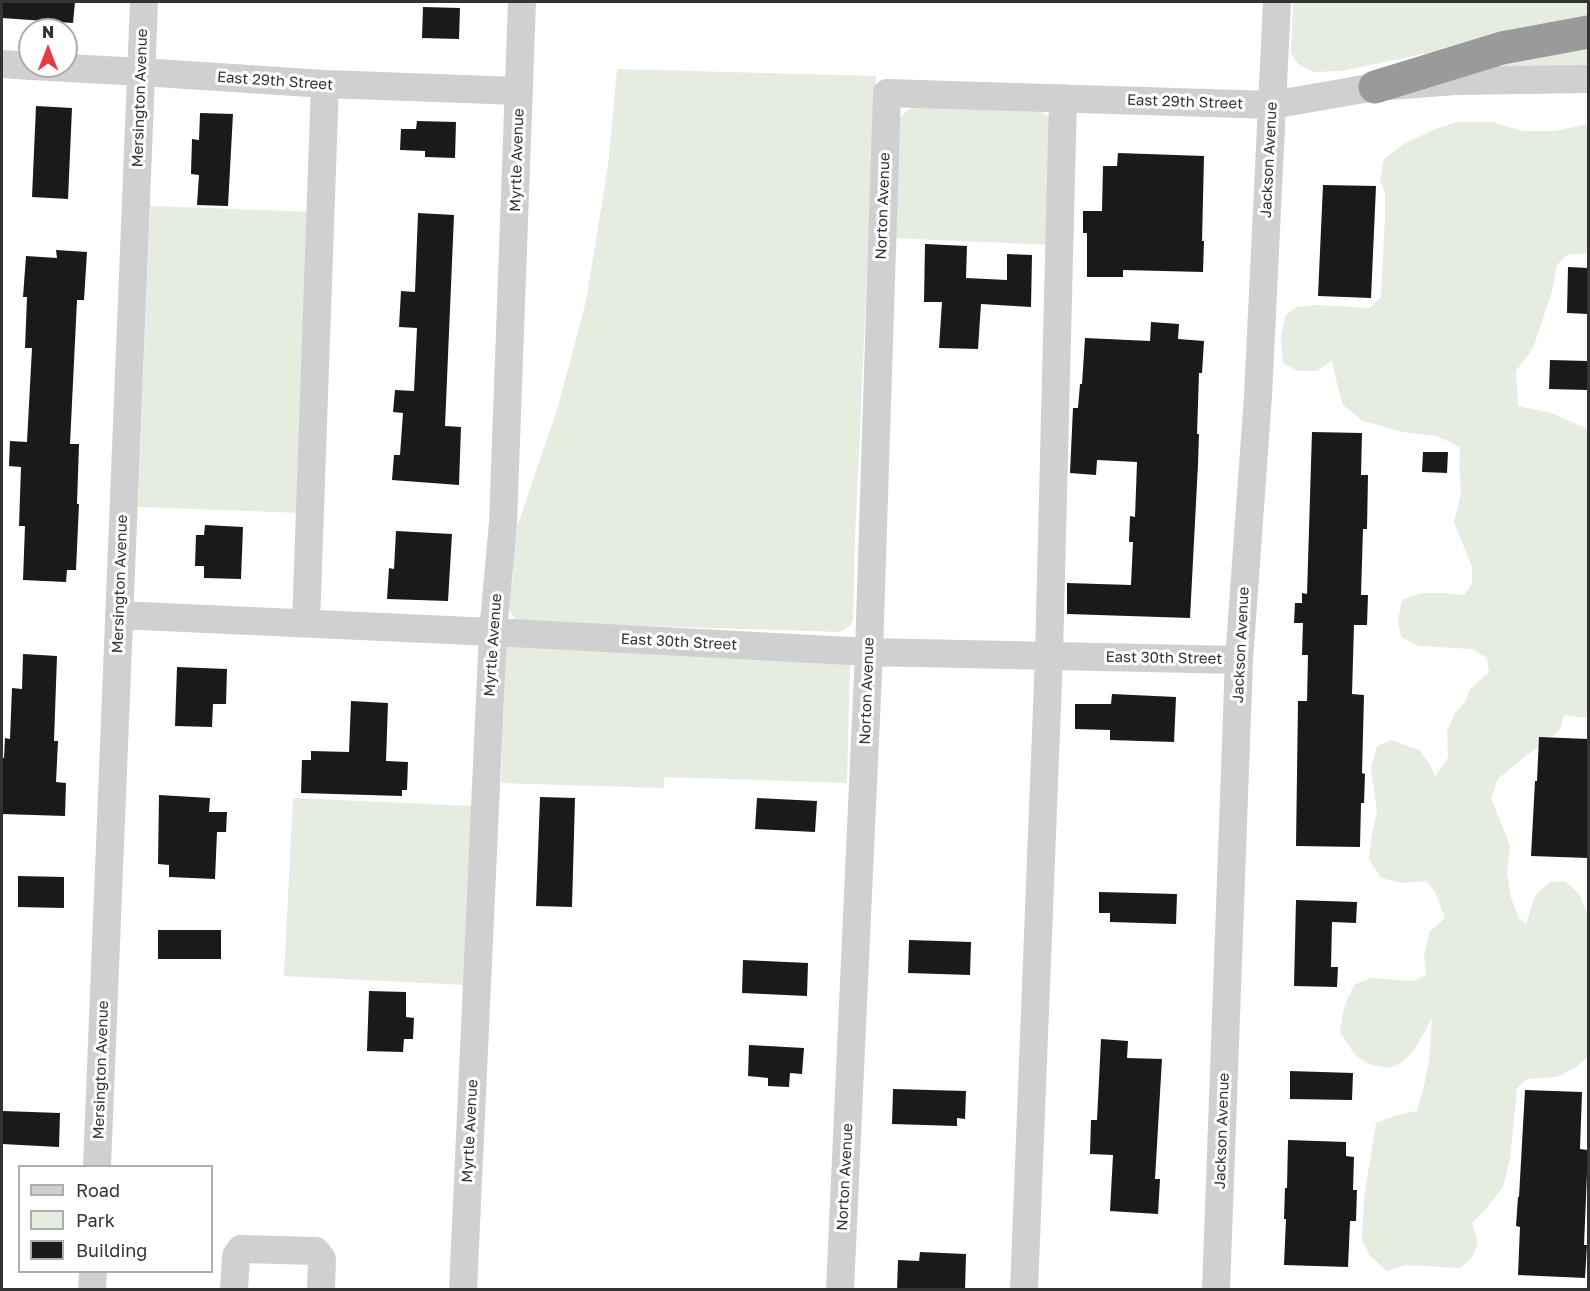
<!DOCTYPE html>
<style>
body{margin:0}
#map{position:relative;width:1590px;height:1291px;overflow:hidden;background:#fff;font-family:"Golos Text",sans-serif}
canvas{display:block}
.frame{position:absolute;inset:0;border:3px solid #333;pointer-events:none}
.legend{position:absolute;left:18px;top:1165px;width:195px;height:108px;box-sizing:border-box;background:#fff;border:2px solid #adadad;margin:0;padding:8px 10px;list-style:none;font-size:18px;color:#333}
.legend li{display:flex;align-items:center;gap:12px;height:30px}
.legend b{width:30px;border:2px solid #adadad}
.north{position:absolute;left:18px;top:18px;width:60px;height:60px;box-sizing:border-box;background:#fff;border:2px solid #adadad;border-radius:50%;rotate:0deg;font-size:16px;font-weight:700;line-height:24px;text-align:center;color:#333}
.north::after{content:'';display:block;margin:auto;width:21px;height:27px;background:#e63946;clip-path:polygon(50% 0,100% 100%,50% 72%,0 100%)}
</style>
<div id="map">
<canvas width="1590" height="1291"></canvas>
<div class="frame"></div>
<ul class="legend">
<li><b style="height:8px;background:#d0d0d0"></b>Road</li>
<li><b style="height:16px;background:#e6ecdf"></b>Park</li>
<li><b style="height:16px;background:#1a1a1a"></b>Building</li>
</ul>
<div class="north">N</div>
</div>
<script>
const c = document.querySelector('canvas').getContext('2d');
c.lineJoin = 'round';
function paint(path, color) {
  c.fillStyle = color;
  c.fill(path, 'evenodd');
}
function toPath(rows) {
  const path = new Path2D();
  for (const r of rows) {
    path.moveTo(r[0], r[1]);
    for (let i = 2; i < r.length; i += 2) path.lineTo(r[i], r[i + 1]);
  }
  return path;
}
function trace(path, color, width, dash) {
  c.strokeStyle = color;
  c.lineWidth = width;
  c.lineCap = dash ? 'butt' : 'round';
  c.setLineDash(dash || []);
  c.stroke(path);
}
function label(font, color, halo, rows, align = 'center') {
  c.font = font + ' "Golos Text",sans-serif';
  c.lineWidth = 6;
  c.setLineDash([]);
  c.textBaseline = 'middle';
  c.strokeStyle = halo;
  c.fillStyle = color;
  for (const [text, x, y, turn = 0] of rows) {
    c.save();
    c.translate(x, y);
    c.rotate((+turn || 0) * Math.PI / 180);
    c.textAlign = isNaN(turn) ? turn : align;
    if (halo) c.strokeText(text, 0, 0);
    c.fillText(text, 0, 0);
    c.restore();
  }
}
const green = toPath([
 [1293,2,1588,2,1588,20,1341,71,1314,72,1298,64,1291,53],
 [1588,43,1588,70,1467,72],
 [617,69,876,76,855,539,853,621,849,626,840,632,523,622,516,619,510,612,508,595,513,579,511,562,517,527,558,407,586,301,608,166],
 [915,105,1035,108,1048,116,1054,127,1051,245,892,238,897,125,903,114],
 [1456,122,1492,122,1522,131,1555,131,1588,124,1588,253,1567,255,1557,265,1552,291,1533,348,1516,371,1518,406,1551,413,1588,429,1588,718,1564,715,1560,730,1518,762,1498,779,1491,798,1510,846,1507,872,1511,898,1519,918,1526,924,1535,896,1550,882,1565,881,1579,894,1588,914,1588,1057,1575,1068,1557,1077,1527,1079,1517,1088,1510,1159,1503,1187,1485,1210,1472,1223,1478,1243,1473,1256,1460,1268,1405,1265,1387,1271,1370,1256,1362,1240,1364,1198,1376,1123,1394,1116,1417,1111,1424,1086,1429,1062,1432,1018,1415,1049,1404,1061,1390,1068,1371,1065,1355,1055,1340,1032,1344,1007,1354,985,1370,978,1413,981,1426,975,1424,957,1429,932,1445,918,1435,892,1426,881,1401,883,1381,878,1369,859,1372,833,1377,811,1371,767,1377,746,1391,740,1419,750,1431,766,1435,777,1448,758,1447,731,1455,713,1466,701,1469,690,1489,672,1487,658,1472,649,1419,646,1401,637,1398,621,1402,600,1421,593,1443,593,1464,595,1472,584,1472,567,1454,522,1461,493,1459,465,1460,447,1437,436,1402,432,1363,421,1343,405,1336,380,1332,361,1317,371,1298,371,1283,363,1281,337,1285,316,1296,307,1317,305,1370,308,1381,297,1385,217,1385,192,1380,180,1384,159,1402,145,1433,130],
 [150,206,315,212,303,513,138,507],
 [506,645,850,664,847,783,664,777,664,788,501,783],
 [293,798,474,806,465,985,284,976]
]);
const building = toPath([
 [2,2,75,2,73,23,2,18],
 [423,7,460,8,459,39,422,38],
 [36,106,72,108,68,199,32,197],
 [200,113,233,114,228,206,197,205,199,175,191,174,192,139,199,140],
 [417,121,456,122,455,158,425,157,425,151,400,150,401,129,416,129],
 [1118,153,1204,156,1202,241,1204,241,1203,272,1123,270,1123,277,1087,277,1087,233,1083,233,1083,211,1102,211,1103,166,1117,166],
 [1323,185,1376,186,1371,298,1318,296],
 [418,213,454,215,445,426,461,427,459,485,392,480,394,455,400,455,403,413,393,412,395,390,414,391,417,328,399,327,401,291,415,292],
 [925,244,967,246,966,278,1007,280,1007,254,1032,255,1031,307,981,304,978,349,939,348,942,302,924,302],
 [56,250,87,252,84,300,77,300,70,444,79,444,77,504,79,504,76,570,67,570,66,582,23,580,25,526,19,526,21,467,9,466,10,441,27,442,32,348,25,348,27,297,23,297,26,256,57,258],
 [1568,267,1588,268,1588,314,1567,313],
 [1151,322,1179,324,1178,339,1204,341,1202,373,1199,373,1197,434,1199,434,1198,464,1190,618,1067,614,1067,583,1131,585,1133,542,1129,542,1130,516,1135,517,1137,462,1097,460,1096,475,1070,473,1073,408,1078,408,1080,384,1082,384,1085,338,1150,341],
 [1550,360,1588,361,1588,390,1549,389],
 [1312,432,1362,433,1361,475,1368,475,1367,529,1363,529,1361,595,1368,595,1367,625,1354,625,1352,694,1364,695,1362,773,1365,774,1364,803,1361,803,1360,847,1296,846,1298,701,1307,701,1308,655,1302,655,1303,623,1294,623,1295,603,1302,603,1302,593,1307,594],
 [1423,452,1448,452,1447,473,1422,472],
 [205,525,243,527,241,579,204,578,204,566,195,566,196,535,204,535],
 [396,531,452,534,448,601,387,599,389,568,394,569],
 [23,654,57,656,54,741,58,741,56,782,66,783,65,816,2,814,2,758,4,758,5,738,10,739,12,688,22,689],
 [177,667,227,669,226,704,213,704,212,727,175,726],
 [1112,694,1176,697,1174,742,1110,740,1110,730,1075,729,1075,704,1111,704],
 [351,701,388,703,386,761,408,762,407,790,402,790,402,796,301,793,302,760,311,760,311,751,349,752],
 [1539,737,1588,739,1588,858,1531,856,1535,781,1537,781],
 [159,795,210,798,209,812,227,812,226,832,217,832,215,879,169,877,169,865,158,864],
 [540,797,575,798,572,907,536,906],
 [757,798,817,801,815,832,755,829],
 [18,876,64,877,64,908,18,907],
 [1099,892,1177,894,1176,924,1110,922,1110,913,1099,913],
 [1296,900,1357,902,1356,923,1332,922,1331,967,1338,967,1337,987,1294,986],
 [158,930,221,930,221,959,158,959],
 [909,940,971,942,970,975,908,973],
 [743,960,808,963,807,996,742,993],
 [369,991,406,992,406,1017,414,1018,413,1039,404,1039,403,1052,367,1051],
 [1101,1039,1128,1041,1127,1058,1162,1059,1155,1179,1160,1179,1158,1214,1110,1211,1113,1155,1090,1154,1091,1120,1097,1120],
 [749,1045,804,1048,802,1074,790,1073,789,1087,768,1086,768,1078,748,1076],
 [1290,1071,1353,1073,1352,1100,1290,1099],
 [893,1089,966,1091,965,1119,957,1118,957,1126,892,1124],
 [1525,1090,1582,1092,1580,1149,1588,1150,1584,1245,1587,1245,1585,1278,1518,1275,1520,1227,1516,1226,1518,1197,1519,1197],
 [3,1111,60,1113,59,1147,2,1144],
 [1288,1140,1346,1142,1346,1156,1354,1157,1353,1190,1357,1190,1356,1221,1350,1221,1348,1267,1284,1265,1286,1219,1284,1219,1285,1188,1287,1188],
 [920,1252,966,1254,965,1290,897,1290,898,1260,919,1261]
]);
const minor = toPath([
 [2,64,30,66],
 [32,66,141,72,325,84,519,91],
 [119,615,493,632,869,652,1239,660],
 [306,623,325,84],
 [97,1166,144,2],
 [92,1290,93,1272],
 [234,1290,236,1256,241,1249,316,1251,322,1259,321,1290],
 [463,1290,493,632,503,523,522,2],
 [840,1290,869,652,887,93,1272,105,1375,87,1456,81,1588,79],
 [1024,1290,1049,656,1063,98],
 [1216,1290,1239,660,1258,396,1277,2]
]);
const highway = toPath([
 [1375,87,1502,48,1588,32]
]);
const streetNames = [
 ["East 29th Street",275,81,4],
 ["Mersington Avenue",140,98,-88],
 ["East 29th Street",1185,102,2],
 ["Myrtle Avenue",517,160,-88],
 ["Jackson Avenue",1269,160,-87],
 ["Norton Avenue",883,206,-88],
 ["Mersington Avenue",120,584,-88],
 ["East 30th Street",679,642,3],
 ["Myrtle Avenue",493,645,-86],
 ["Jackson Avenue",1241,645,-87],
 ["East 30th Street",1164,658,1],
 ["Norton Avenue",867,691,-88],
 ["Mersington Avenue",101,1070,-88],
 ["Myrtle Avenue",470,1131,-87],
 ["Jackson Avenue",1222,1131,-88],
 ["Norton Avenue",845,1177,-87]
];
paint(green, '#e6ecdf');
paint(building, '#1a1a1a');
trace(minor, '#d0d0d0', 28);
trace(highway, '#9a9a9a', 33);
label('15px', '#333', '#fff', streetNames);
</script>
